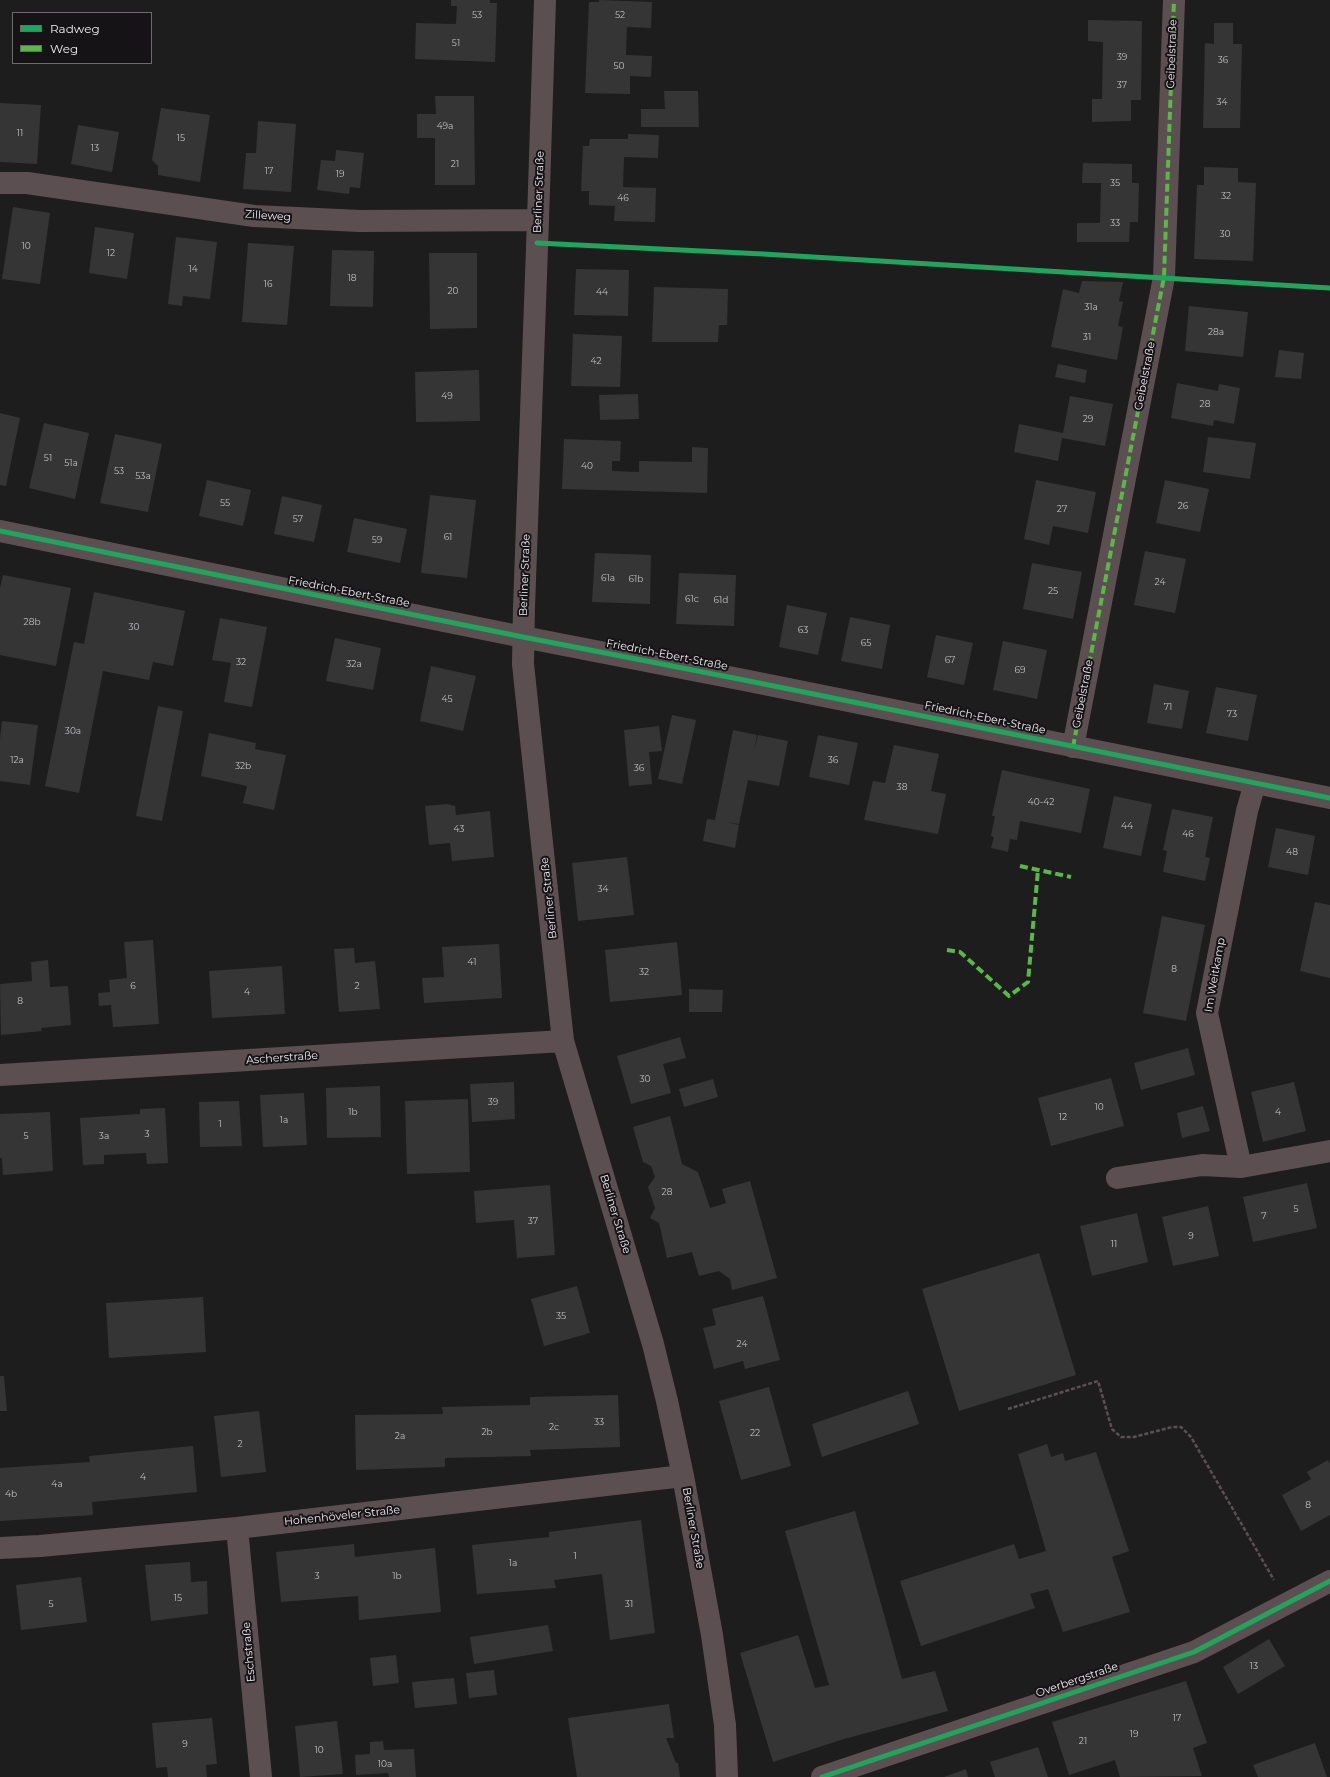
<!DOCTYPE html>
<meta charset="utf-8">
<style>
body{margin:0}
#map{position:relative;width:1330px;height:1777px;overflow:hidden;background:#1e1d1e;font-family:Montserrat,sans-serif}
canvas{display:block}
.legend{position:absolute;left:12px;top:12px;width:140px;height:52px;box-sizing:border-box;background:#151316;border:1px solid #6c6a6d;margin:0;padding:5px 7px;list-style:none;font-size:12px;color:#eeecef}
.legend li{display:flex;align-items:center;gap:8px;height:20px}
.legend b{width:20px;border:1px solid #6c6a6d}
</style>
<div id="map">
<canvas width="1330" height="1777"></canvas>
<ul class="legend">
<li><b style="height:5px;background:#20a55d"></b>Radweg</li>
<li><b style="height:5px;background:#58b947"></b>Weg</li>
</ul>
</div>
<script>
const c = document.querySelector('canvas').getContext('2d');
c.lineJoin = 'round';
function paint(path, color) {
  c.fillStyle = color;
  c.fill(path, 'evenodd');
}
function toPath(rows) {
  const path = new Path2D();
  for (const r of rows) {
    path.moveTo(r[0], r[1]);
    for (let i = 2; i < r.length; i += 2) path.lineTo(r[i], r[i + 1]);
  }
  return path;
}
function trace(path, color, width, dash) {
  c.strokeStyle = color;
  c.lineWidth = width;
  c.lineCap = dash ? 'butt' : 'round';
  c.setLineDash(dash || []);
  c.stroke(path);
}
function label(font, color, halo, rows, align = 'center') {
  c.font = font + ' Montserrat,sans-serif';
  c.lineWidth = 4;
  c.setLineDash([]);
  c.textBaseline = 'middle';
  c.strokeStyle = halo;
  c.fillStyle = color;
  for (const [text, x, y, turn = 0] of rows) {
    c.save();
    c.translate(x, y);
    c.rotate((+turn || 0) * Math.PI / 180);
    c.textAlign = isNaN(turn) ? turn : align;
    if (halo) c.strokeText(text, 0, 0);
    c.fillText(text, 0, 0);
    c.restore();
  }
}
const building = toPath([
 [451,0,490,0,490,3,497,3,495,62,415,59,416,23,456,24,457,6,451,6],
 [599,0,652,2,651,28,627,27,626,55,652,56,651,77,630,76,630,94,585,93,589,2,599,2],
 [1088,20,1142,21,1141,100,1131,100,1131,121,1092,122,1092,99,1102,99,1103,42,1088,41],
 [1214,23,1233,23,1233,44,1242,44,1240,128,1203,128,1205,43,1214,44],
 [664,91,698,91,699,127,641,127,641,109,665,109],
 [435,96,474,96,475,185,435,185,435,138,417,138,417,114,436,114],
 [0,103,41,105,37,164,0,162],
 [161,108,210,115,200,182,158,175,158,166,152,160],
 [258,121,296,124,291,192,243,189,246,153,256,153],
 [78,125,119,132,112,172,71,164],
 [628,134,659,135,658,158,624,157,623,187,656,188,655,222,614,221,615,206,589,205,589,191,581,191,583,146,589,146,590,139,628,139],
 [336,150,364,153,360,188,350,187,349,194,317,190,321,160,335,161],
 [1083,163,1132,164,1132,183,1139,183,1138,222,1130,222,1129,242,1077,242,1077,223,1100,223,1101,183,1082,183],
 [1204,167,1238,168,1238,182,1256,183,1253,261,1194,259,1197,185,1204,185],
 [13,207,50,213,40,284,2,279],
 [95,227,134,233,127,279,89,273],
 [176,237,217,242,210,299,183,296,182,306,168,304],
 [248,243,294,246,287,325,242,322],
 [332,250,374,251,373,307,330,306],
 [429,253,477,253,477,328,430,329],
 [576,269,629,270,628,316,574,315],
 [1082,281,1123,282,1119,301,1123,302,1118,326,1123,327,1117,360,1051,347,1063,289,1079,293],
 [654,287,728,289,727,325,719,325,718,342,652,342],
 [1189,306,1248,312,1243,357,1185,351],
 [573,334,622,336,620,387,571,386],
 [1279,350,1304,353,1301,379,1275,377],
 [1058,364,1087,370,1085,383,1055,377],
 [479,370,480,421,416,422,415,372],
 [1177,383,1218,391,1219,384,1240,388,1234,424,1214,420,1213,426,1171,418],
 [638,394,639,419,600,420,599,395],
 [1070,396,1113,404,1105,446,1062,438,1058,461,1014,452,1019,424,1063,433],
 [0,413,20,418,6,486,0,485],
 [44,423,89,433,75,499,29,488],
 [115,434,162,444,148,512,100,503],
 [1208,437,1256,443,1250,479,1203,472],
 [564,439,621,441,620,461,612,461,612,471,639,472,639,461,692,462,692,447,708,448,707,493,562,489],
 [207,480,251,490,243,526,199,516],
 [1036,480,1096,492,1088,533,1053,526,1049,545,1024,539],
 [1165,480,1209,489,1200,532,1156,523],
 [430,495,476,500,467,578,421,573],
 [282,496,322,505,314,542,274,534],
 [354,518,407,529,400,563,347,552],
 [1145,551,1186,559,1175,613,1134,605],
 [595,553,651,555,650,604,592,602],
 [1032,563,1082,572,1073,619,1023,609],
 [679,573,736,575,734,626,676,624],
 [3,575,71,588,56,666,0,655,0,588],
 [94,592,185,611,173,666,153,662,149,680,103,671,79,793,45,786,74,642,84,644],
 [787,605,827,613,818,655,779,647],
 [850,617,890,625,882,669,841,661],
 [220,618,267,627,252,707,224,702,231,663,212,660],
 [936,635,973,643,964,685,927,677],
 [335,638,381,648,373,690,326,681],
 [1003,641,1047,650,1037,699,993,690],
 [431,666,476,676,463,731,420,721],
 [1154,684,1189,691,1182,729,1147,723],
 [1216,687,1257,695,1248,741,1206,733],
 [158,706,183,711,162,821,136,816],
 [672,715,696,720,682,784,658,779],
 [2,721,38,725,30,785,0,781,0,739],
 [659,726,662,751,649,752,652,784,629,786,624,730],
 [733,730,757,735,754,750,758,735,788,741,779,786,748,780,739,824,725,822,739,825,735,848,703,841,707,819,715,820],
 [209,733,256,743,255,749,286,755,274,810,243,803,247,786,201,776],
 [818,735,858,743,849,785,809,777],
 [894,745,939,754,931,791,946,794,938,834,864,820,873,781,885,783],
 [1002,770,1090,789,1081,833,1020,821,1017,840,1010,839,1008,852,991,848,994,837,991,836,995,816,992,816],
 [1114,796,1152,804,1141,856,1103,848],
 [447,804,455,806,456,815,490,811,494,857,452,861,450,843,429,845,425,806],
 [1172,809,1213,817,1205,857,1210,858,1205,881,1163,872,1167,851,1163,850],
 [1276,828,1315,836,1308,875,1268,867],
 [627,857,634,915,578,921,572,863],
 [1315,902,1330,905,1330,978,1300,971],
 [1162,916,1205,925,1186,1021,1143,1013],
 [153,940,159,1024,113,1027,111,1005,99,1006,98,993,110,992,109,980,127,978,124,942],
 [677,942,682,995,610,1002,605,950],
 [499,944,502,998,424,1003,422,978,444,977,442,947],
 [354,948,355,963,375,961,380,1009,339,1012,334,949],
 [48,960,50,987,68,986,71,1025,41,1028,42,1031,1,1035,0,984,32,981,31,962],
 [282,966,285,1014,212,1018,209,971],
 [689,989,723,990,722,1012,689,1012],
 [680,1037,686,1058,663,1064,671,1093,631,1104,617,1056],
 [1188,1048,1195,1075,1141,1090,1134,1063],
 [1111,1078,1124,1126,1051,1146,1038,1098],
 [713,1079,718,1097,684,1107,679,1089],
 [514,1082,515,1119,472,1122,470,1084],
 [1294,1082,1306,1131,1263,1142,1251,1092],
 [380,1086,381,1137,327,1138,326,1088],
 [304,1093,307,1145,263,1147,260,1095],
 [468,1099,470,1172,407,1174,405,1101],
 [239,1101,242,1146,200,1147,199,1102],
 [1203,1106,1210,1131,1182,1138,1177,1113],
 [165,1108,168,1163,147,1164,146,1153,104,1155,104,1164,83,1165,80,1118,140,1114,140,1109],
 [50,1112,53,1171,3,1175,2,1158,0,1158,0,1114],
 [670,1116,682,1164,698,1172,710,1208,726,1203,722,1189,750,1181,777,1278,732,1290,730,1279,719,1271,699,1276,692,1252,667,1258,659,1223,650,1218,655,1208,648,1187,655,1177,651,1166,643,1162,633,1127],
 [1307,1183,1317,1228,1253,1242,1243,1197],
 [550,1185,555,1255,517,1258,514,1220,476,1223,474,1191],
 [1208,1206,1219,1256,1173,1266,1162,1217],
 [1137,1213,1148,1262,1092,1276,1080,1226],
 [1039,1253,1076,1375,959,1411,922,1289],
 [577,1286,590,1333,544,1346,531,1299],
 [763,1296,780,1360,745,1369,743,1361,714,1369,703,1328,716,1325,712,1309],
 [203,1297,206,1352,109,1358,106,1303],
 [0,1376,4,1376,7,1411,0,1411],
 [769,1387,791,1466,741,1480,719,1401],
 [908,1391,919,1424,822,1457,812,1424],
 [618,1395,620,1447,530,1450,531,1456,445,1458,445,1467,356,1470,355,1415,443,1414,442,1407,530,1405,530,1397],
 [259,1411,266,1472,221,1477,214,1416],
 [1047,1444,1051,1457,1063,1453,1065,1461,1096,1452,1129,1551,1112,1557,1130,1612,1063,1632,1048,1589,1030,1594,1035,1608,921,1646,900,1581,1014,1544,1019,1559,1046,1551,1018,1454],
 [193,1446,197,1492,92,1502,93,1515,0,1521,0,1468,90,1462,89,1456],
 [1328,1460,1330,1464,1330,1515,1301,1531,1282,1495,1311,1479,1307,1472],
 [855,1511,902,1679,935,1671,948,1711,844,1739,773,1762,740,1653,798,1635,815,1688,829,1685,785,1531],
 [641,1520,655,1633,610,1640,602,1574,554,1580,556,1588,477,1594,472,1545,549,1537,549,1532],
 [354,1544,355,1557,435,1548,441,1612,359,1620,358,1596,281,1602,276,1552],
 [190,1562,191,1582,207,1581,208,1614,151,1621,145,1565],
 [81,1577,87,1622,21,1630,16,1585],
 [548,1625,553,1651,474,1664,470,1637],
 [1269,1639,1285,1666,1238,1694,1223,1667],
 [396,1655,399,1683,373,1686,370,1658],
 [494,1670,497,1695,469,1698,466,1673],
 [454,1678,457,1704,415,1708,412,1682],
 [1186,1681,1207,1743,1193,1748,1202,1776,1120,1777,1115,1760,1069,1775,1052,1722],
 [669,1704,674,1738,666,1738,676,1763,678,1763,680,1777,577,1777,568,1718],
 [212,1718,217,1764,206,1765,207,1777,168,1777,167,1767,156,1768,152,1723],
 [337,1721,343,1774,300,1777,295,1726],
 [383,1741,384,1750,414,1749,416,1777,389,1777,388,1773,356,1775,355,1755,370,1754,370,1742],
 [1315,1743,1327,1777,1258,1777,1253,1765],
 [1038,1747,1048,1777,995,1777,990,1762],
 [966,1769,968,1777,944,1777]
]);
const path = toPath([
 [1008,1409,1098,1381,1112,1429,1121,1437,1134,1437,1172,1427,1181,1427,1191,1437,1274,1580]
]);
const minor = toPath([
 [545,0,538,220,524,607,523,664,563,1041,653,1344,667,1401,683,1476,712,1635,725,1725,727,1777],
 [0,183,27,183,254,216,360,221,538,220],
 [0,531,523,637,744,680,1330,798],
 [1073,747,1164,277,1174,0],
 [0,1075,563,1041],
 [1241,1167,1207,1013,1247,811,1255,783],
 [1117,1178,1202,1165,1241,1167,1330,1151],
 [237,1528,261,1777],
 [0,1548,40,1546,237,1528,683,1476],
 [822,1777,1194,1652,1330,1581]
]);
const quiet = toPath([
 [1073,747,1164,277,1174,0],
 [1020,866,1071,877],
 [947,950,960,952,1009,996,1028,982,1038,870]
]);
const cycleway = toPath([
 [537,243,763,254,1330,288],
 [0,531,523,637,744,680,1330,798],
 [822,1777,1194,1652,1330,1581]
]);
const numberNames = [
 ["53",477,15],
 ["52",620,15],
 ["51",456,43],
 ["39",1122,57],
 ["36",1223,60],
 ["50",619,66],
 ["37",1122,85],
 ["34",1222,102],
 ["49a",445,126],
 ["11",20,133],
 ["15",181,138],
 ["13",95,148],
 ["21",455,164],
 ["17",269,171],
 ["19",340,174],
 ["35",1115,183],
 ["32",1226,196],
 ["46",623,198],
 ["33",1115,223],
 ["30",1225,234],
 ["10",26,246],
 ["12",111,253],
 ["14",193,269],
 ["18",352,278],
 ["16",268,284],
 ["20",453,291],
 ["44",602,292],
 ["31a",1091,307],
 ["28a",1216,332],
 ["31",1087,337],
 ["42",596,361],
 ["49",447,396],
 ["28",1205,404],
 ["29",1088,419],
 ["51",48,458],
 ["51a",71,463],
 ["40",587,466],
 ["53",119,471],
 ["53a",143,476],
 ["55",225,503],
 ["26",1183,506],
 ["27",1062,509],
 ["57",298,519],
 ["61",448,537],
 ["59",377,540],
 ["61a",608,578],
 ["61b",636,579],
 ["24",1160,582],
 ["25",1053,591],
 ["61c",692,599],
 ["61d",721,600],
 ["28b",32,622],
 ["30",134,627],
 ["63",803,630],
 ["65",866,643],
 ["67",950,660],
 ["32",241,662],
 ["32a",354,664],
 ["69",1020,670],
 ["45",447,699],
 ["71",1168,707],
 ["73",1232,714],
 ["30a",73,731],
 ["12a",17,760],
 ["36",833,760],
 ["32b",243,766],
 ["36",639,768],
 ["38",902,787],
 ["40-42",1041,802],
 ["44",1127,826],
 ["43",459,829],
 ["46",1188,834],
 ["48",1292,852],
 ["34",603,889],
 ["41",472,962],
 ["8",1174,969],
 ["32",644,972],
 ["6",133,986],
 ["2",357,986],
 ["4",247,992],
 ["8",20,1001],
 ["30",645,1079],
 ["39",493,1102],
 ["10",1099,1107],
 ["1b",353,1112],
 ["4",1278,1112],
 ["12",1063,1117],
 ["1a",284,1120],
 ["1",220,1124],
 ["3",147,1134],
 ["5",26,1136],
 ["3a",104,1136],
 ["28",667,1192],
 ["5",1296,1209],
 ["7",1264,1216],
 ["37",533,1221],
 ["9",1191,1236],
 ["11",1114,1244],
 ["35",561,1316],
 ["24",742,1344],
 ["33",599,1422],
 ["2c",554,1427],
 ["2b",487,1432],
 ["22",755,1433],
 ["2a",400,1436],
 ["2",240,1444],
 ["4",143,1477],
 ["4a",57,1484],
 ["4b",11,1494],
 ["8",1308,1505],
 ["1",575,1556],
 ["1a",513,1563],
 ["3",317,1576],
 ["1b",397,1576],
 ["15",178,1598],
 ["5",51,1604],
 ["31",629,1604],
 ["13",1254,1666],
 ["17",1177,1718],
 ["19",1134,1734],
 ["21",1083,1741],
 ["9",185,1744],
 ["10",319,1750],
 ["10a",385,1764]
];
const streetNames = [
 ["Geibelstraße",1172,54,-88],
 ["Berliner Straße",539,192,-88],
 ["Zilleweg",268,216,4],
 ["Geibelstraße",1145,376,-79],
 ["Berliner Straße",525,575,-88],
 ["Friedrich-Ebert-Straße",349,592,11],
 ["Friedrich-Ebert-Straße",667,655,11],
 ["Geibelstraße",1083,694,-79],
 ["Friedrich-Ebert-Straße",985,718,12],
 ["Berliner Straße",549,898,-96],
 ["Im Weitkamp",1215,975,-80],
 ["Ascherstraße",282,1058,-4],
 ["Berliner Straße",615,1214,73],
 ["Hohenhöveler Straße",342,1516,-6],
 ["Berliner Straße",693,1528,80],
 ["Eschstraße",249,1652,-95],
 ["Overbergstraße",1077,1680,-19]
];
paint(building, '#363536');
trace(path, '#595052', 2.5, [4, 2]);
trace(minor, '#5c4f51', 22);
trace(quiet, '#58b947', 4, [8, 4]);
trace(cycleway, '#20a55d', 5);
label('9px', '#c0bec1', null, numberNames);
label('11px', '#eeecef', '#151316', streetNames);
</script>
